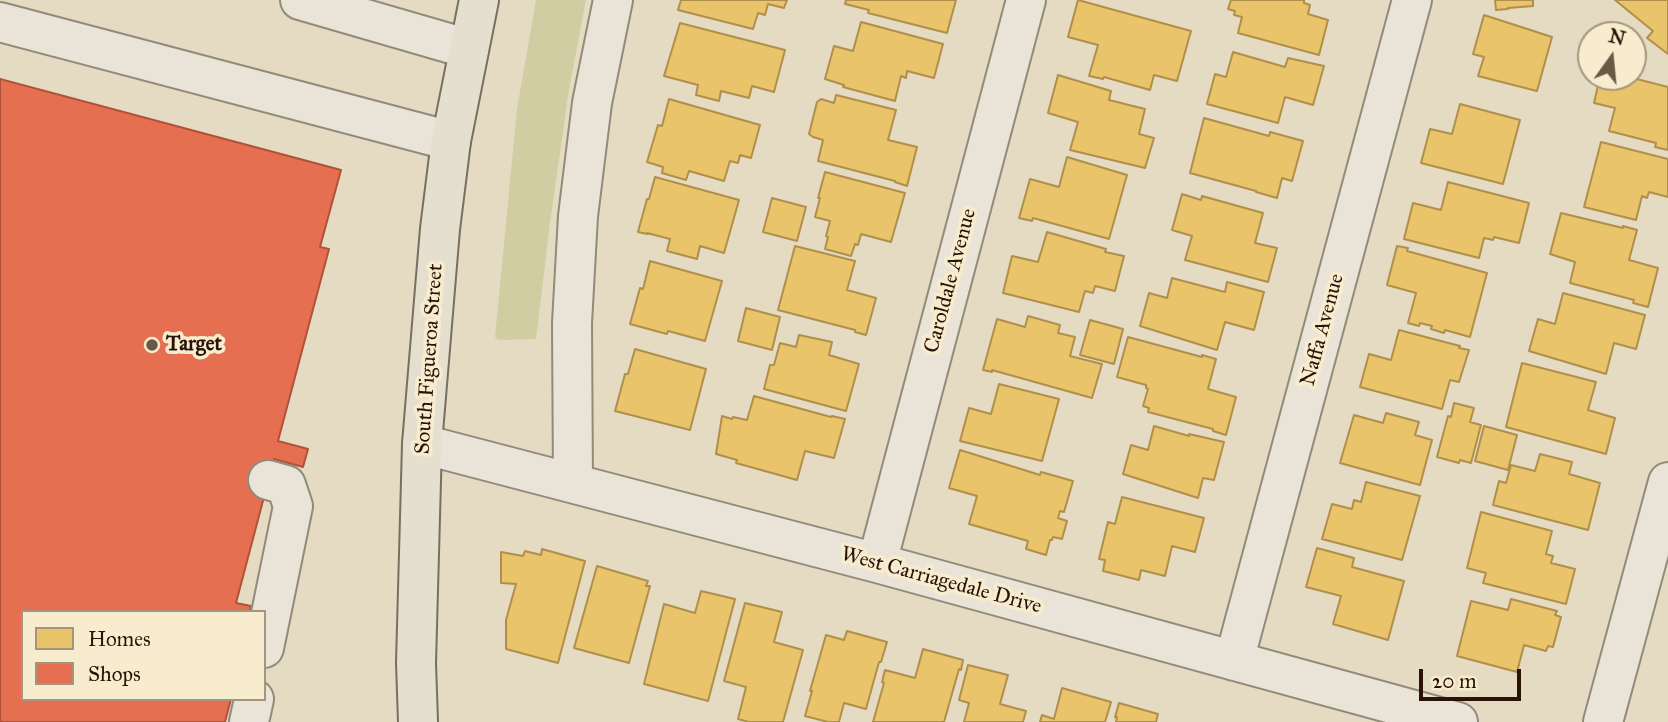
<!DOCTYPE html>
<style>
body{margin:0}
#map{position:relative;width:1668px;height:722px;overflow:hidden;background:#e4dbc2;font-family:"IM FELL Great Primer",serif}
canvas{display:block}
.legend{position:absolute;left:21px;top:610px;width:245px;height:91px;box-sizing:border-box;background:#f7ecce;border:2px solid #a5957e;margin:0;padding:9px 12px;list-style:none;font-size:21px;color:#2a1306}
.legend li{display:flex;align-items:center;gap:14px;height:35px}
.legend b{width:35px;border:2px solid #a5957e}
.north{position:absolute;left:1577px;top:21px;width:70px;height:70px;box-sizing:border-box;background:#f7ecce;border:2px solid #a5957e;border-radius:50%;rotate:15deg;font-size:19px;font-weight:700;line-height:28px;text-align:center;color:#2a1306}
.north::after{content:'';display:block;margin:auto;width:24px;height:32px;background:#6b5948;clip-path:polygon(50% 0,100% 100%,50% 72%,0 100%)}
.scale{position:absolute;left:1419px;top:669px;width:102px;height:32px;box-sizing:border-box;border:4px solid #2a1306;border-top:0;padding-left:9px;font-size:21px;line-height:24px;white-space:nowrap;color:#2a1306;-webkit-text-stroke:5px #f7ecce;paint-order:stroke}
</style>
<div id="map">
<canvas width="1668" height="722"></canvas>
<ul class="legend">
<li><b style="height:19px;background:#e9c46a"></b>Homes</li>
<li><b style="height:19px;background:#e76f51"></b>Shops</li>
</ul>
<div class="north">N</div>
<div class="scale">20 m</div>
</div>
<script>
const c = document.querySelector('canvas').getContext('2d');
c.lineJoin = 'round';
function paint(path, color) {
  c.fillStyle = color;
  c.fill(path, 'evenodd');
}
function toPath(rows) {
  const path = new Path2D();
  for (const r of rows) {
    path.moveTo(r[0], r[1]);
    for (let i = 2; i < r.length; i += 2) path.lineTo(r[i], r[i + 1]);
  }
  return path;
}
function trace(path, color, width, dash) {
  c.strokeStyle = color;
  c.lineWidth = width;
  c.lineCap = dash ? 'butt' : 'round';
  c.setLineDash(dash || []);
  c.stroke(path);
}
function label(font, color, halo, rows, align = 'center') {
  c.font = font + ' "IM FELL Great Primer",serif';
  c.lineWidth = 7;
  c.setLineDash([]);
  c.textBaseline = 'middle';
  c.strokeStyle = halo;
  c.fillStyle = color;
  for (const [text, x, y, turn = 0] of rows) {
    c.save();
    c.translate(x, y);
    c.rotate((+turn || 0) * Math.PI / 180);
    c.textAlign = isNaN(turn) ? turn : align;
    if (halo) c.strokeText(text, 0, 0);
    c.fillText(text, 0, 0);
    c.restore();
  }
}
const green = toPath([
 [536,0,586,0,569,89,550,223,536,339,498,340,495,337,517,109]
]);
const homes = toPath([
 [681,0,787,0,784,8,768,4,765,15,758,13,753,29,678,10,681,0],
 [846,0,956,0,947,33,868,13,869,10,845,4,846,0],
 [1078,0,1191,31,1177,81,1154,75,1150,90,1104,77,1103,79,1089,76,1098,45,1068,37,1078,0],
 [1231,0,1304,0,1304,3,1310,5,1308,14,1328,20,1319,55,1238,33,1242,17,1234,15,1235,11,1228,9,1231,0],
 [1495,0,1533,0,1533,6,1508,8,1508,9,1496,10,1495,0],
 [1615,0,1668,0,1668,54,1647,38,1653,31,1615,0],
 [1484,15,1552,37,1537,91,1478,76,1484,57,1473,54,1484,15],
 [861,22,943,44,934,78,907,71,906,78,901,76,895,101,843,87,844,85,825,79,834,46,853,51,861,22],
 [680,23,785,50,774,92,752,86,749,98,721,91,719,101,696,95,698,85,664,76,680,23],
 [1233,52,1285,67,1288,58,1324,66,1313,105,1285,97,1278,123,1207,104,1215,74,1226,77,1233,52],
 [1058,75,1111,91,1109,100,1145,109,1139,134,1154,138,1145,168,1070,150,1078,122,1048,113,1058,75],
 [1600,77,1629,77,1668,87,1668,150,1655,147,1656,143,1609,131,1615,108,1594,103,1600,77],
 [836,95,896,110,888,140,917,147,907,186,895,182,895,181,818,161,823,140,813,137,809,134,817,102,821,99,834,103,836,95],
 [669,99,760,125,751,158,740,155,738,163,730,161,724,181,689,171,686,180,662,173,663,167,647,162,658,125,662,126,669,99],
 [1460,104,1520,120,1503,184,1421,163,1430,129,1452,134,1460,104],
 [1204,118,1269,136,1270,132,1303,141,1292,181,1282,178,1277,198,1256,192,1256,191,1190,173,1204,118],
 [1601,142,1668,159,1668,197,1649,192,1647,198,1642,196,1636,220,1584,207,1601,142],
 [1067,157,1127,175,1109,239,1033,218,1032,221,1019,218,1030,179,1059,187,1067,157],
 [825,172,905,193,891,242,861,234,858,245,855,244,851,256,825,249,828,237,826,236,830,221,815,217,820,198,818,198,825,172],
 [655,177,739,200,724,253,700,246,697,259,667,251,670,239,647,233,647,234,638,232,647,199,649,199,655,177],
 [1448,182,1529,203,1519,243,1494,237,1493,240,1484,238,1479,258,1404,239,1413,203,1441,210,1448,182],
 [1182,194,1201,200,1202,196,1263,213,1255,243,1277,248,1268,282,1185,260,1192,236,1172,230,1182,194],
 [772,198,806,207,797,241,763,232,772,198],
 [1561,213,1623,228,1623,226,1637,230,1629,260,1658,268,1648,307,1633,303,1634,300,1570,283,1575,262,1550,254,1561,213],
 [1047,232,1106,249,1105,252,1124,256,1115,291,1095,286,1093,293,1085,291,1079,312,1003,293,1012,256,1038,262,1047,232],
 [795,246,855,261,847,290,876,298,866,335,855,332,855,330,778,310,795,246],
 [1397,246,1408,248,1407,251,1487,273,1470,337,1445,330,1444,333,1431,329,1432,326,1420,323,1419,326,1408,323,1416,293,1387,285,1397,246],
 [650,261,722,281,705,341,668,331,667,334,630,324,640,288,643,289,650,261],
 [1172,278,1225,292,1227,282,1264,292,1254,330,1225,322,1217,350,1140,326,1149,293,1167,298,1172,278],
 [1563,293,1645,315,1636,349,1614,343,1606,374,1529,351,1538,319,1555,324,1563,293],
 [746,308,780,317,772,350,738,341,746,308],
 [1028,316,1060,325,1058,333,1075,337,1070,356,1102,364,1092,398,992,370,992,372,983,370,997,319,1025,327,1028,316],
 [1090,320,1123,329,1114,364,1080,355,1090,320],
 [1399,330,1460,346,1459,348,1469,350,1459,382,1450,380,1442,409,1360,387,1369,354,1391,360,1399,330],
 [799,335,832,342,829,355,859,364,846,411,764,389,770,365,774,365,780,343,796,347,799,335],
 [1128,337,1202,357,1202,355,1216,359,1208,389,1236,397,1226,435,1213,431,1213,429,1148,412,1149,408,1143,406,1148,389,1146,388,1146,385,1117,377,1128,337],
 [635,349,706,369,690,430,615,411,625,374,628,374,635,349],
 [1522,363,1596,382,1588,410,1615,418,1606,454,1506,427,1522,363],
 [999,384,1059,399,1042,461,960,441,969,408,991,414,999,384],
 [754,396,831,417,832,416,845,419,834,458,805,451,797,480,736,463,737,460,716,454,722,416,732,419,733,417,747,420,754,396],
 [1454,403,1474,408,1470,422,1481,425,1471,463,1460,460,1459,463,1437,457,1448,416,1451,417,1454,403],
 [1386,413,1419,422,1415,435,1432,440,1420,485,1340,463,1354,415,1383,423,1386,413],
 [1154,426,1189,436,1189,434,1224,442,1214,480,1203,478,1198,498,1123,474,1131,445,1148,450,1154,426],
 [1484,426,1517,435,1508,470,1475,461,1484,426],
 [960,450,1040,475,1041,472,1073,481,1064,512,1060,511,1058,518,1067,521,1062,539,1053,537,1052,540,1050,540,1046,555,1026,549,1028,541,969,524,977,496,949,488,960,450],
 [1540,454,1572,462,1569,474,1600,483,1588,530,1493,505,1499,481,1506,483,1511,465,1535,471,1540,454],
 [1366,482,1420,496,1402,560,1322,539,1332,504,1352,509,1354,500,1361,502,1366,482],
 [1122,497,1204,518,1195,552,1172,546,1165,576,1141,570,1139,580,1103,571,1105,560,1099,559,1108,522,1115,524,1122,497],
 [1481,512,1552,531,1546,554,1553,556,1551,563,1575,569,1566,604,1483,583,1486,573,1467,568,1481,512],
 [1317,548,1354,558,1352,567,1404,581,1388,640,1333,624,1341,596,1306,587,1317,548],
 [542,549,585,561,558,663,506,649,506,620,516,584,501,583,501,552,523,556,525,551,541,555,542,549],
 [597,566,648,581,646,586,650,586,629,663,574,648,597,566],
 [701,591,735,599,708,701,644,684,664,604,695,613,701,591],
 [1511,599,1557,611,1555,615,1561,617,1553,647,1548,646,1546,651,1524,645,1517,672,1457,656,1471,601,1508,610,1511,599],
 [745,603,782,612,774,642,803,650,783,722,749,722,738,719,746,687,724,681,745,603],
 [847,631,887,642,881,662,879,662,866,709,844,703,839,722,828,722,805,716,812,691,810,691,826,635,844,640,847,631],
 [923,649,963,660,961,670,959,669,944,722,873,722,884,683,882,682,885,670,915,678,923,649],
 [968,665,1008,675,1000,704,1026,711,1023,722,964,722,969,703,959,700,968,665],
 [1062,688,1111,702,1105,722,1040,722,1042,715,1054,719,1062,688],
 [1119,703,1158,714,1156,722,1116,722,1117,717,1115,717,1119,703]
]);
const shops = toPath([
 [0,79,341,170,320,247,329,249,278,441,308,449,303,467,274,459,236,603,251,606,250,612,23,612,23,699,231,699,225,722,0,722,0,79]
]);
const minor = toPath([
 [300,0,469,49],
 [0,22,451,141],
 [422,444,877,563,1458,722],
 [573,483,572,323,578,216,592,103,613,0],
 [877,563,1026,0],
 [264,648,293,506,286,485,268,480],
 [1234,661,1412,0],
 [249,722,254,699],
 [1603,722,1668,482]
]);
const major = toPath([
 [418,722,416,663,422,444,440,229,451,141,479,0]
]);
const markers = [
 [152,345,7,"#6b5948"]
];
const streetNames = [
 ["Caroldale Avenue",951,281,-75],
 ["Naffa Avenue",1323,330,-75],
 ["South Figueroa Street",430,359,-86],
 ["West Carriagedale Drive",941,581,15]
];
const poiNames = [
 ["Target",166,345]
];
paint(green, '#d1cda2');
paint(homes, '#e9c46a');
trace(homes, '#b08f4c', 2);
paint(shops, '#e76f51');
trace(shops, '#ae533a', 2);
trace(minor, '#928a7a', 42);
trace(major, '#776f61', 42);
trace(minor, '#e9e4d7', 38);
trace(major, '#e5dfd0', 38);
for (const [x, y, r, color] of markers) {
  const dot = new Path2D();
  dot.arc(x, y, r, 0, 2 * Math.PI);
  c.fillStyle = color;
  c.fill(dot);
  trace(dot, '#f7ecce', 2.5);
}
label('21px', '#2a1306', '#f7ecce', streetNames);
label('bold 21px', '#2a1306', '#f7ecce', poiNames, 'left');
</script>
